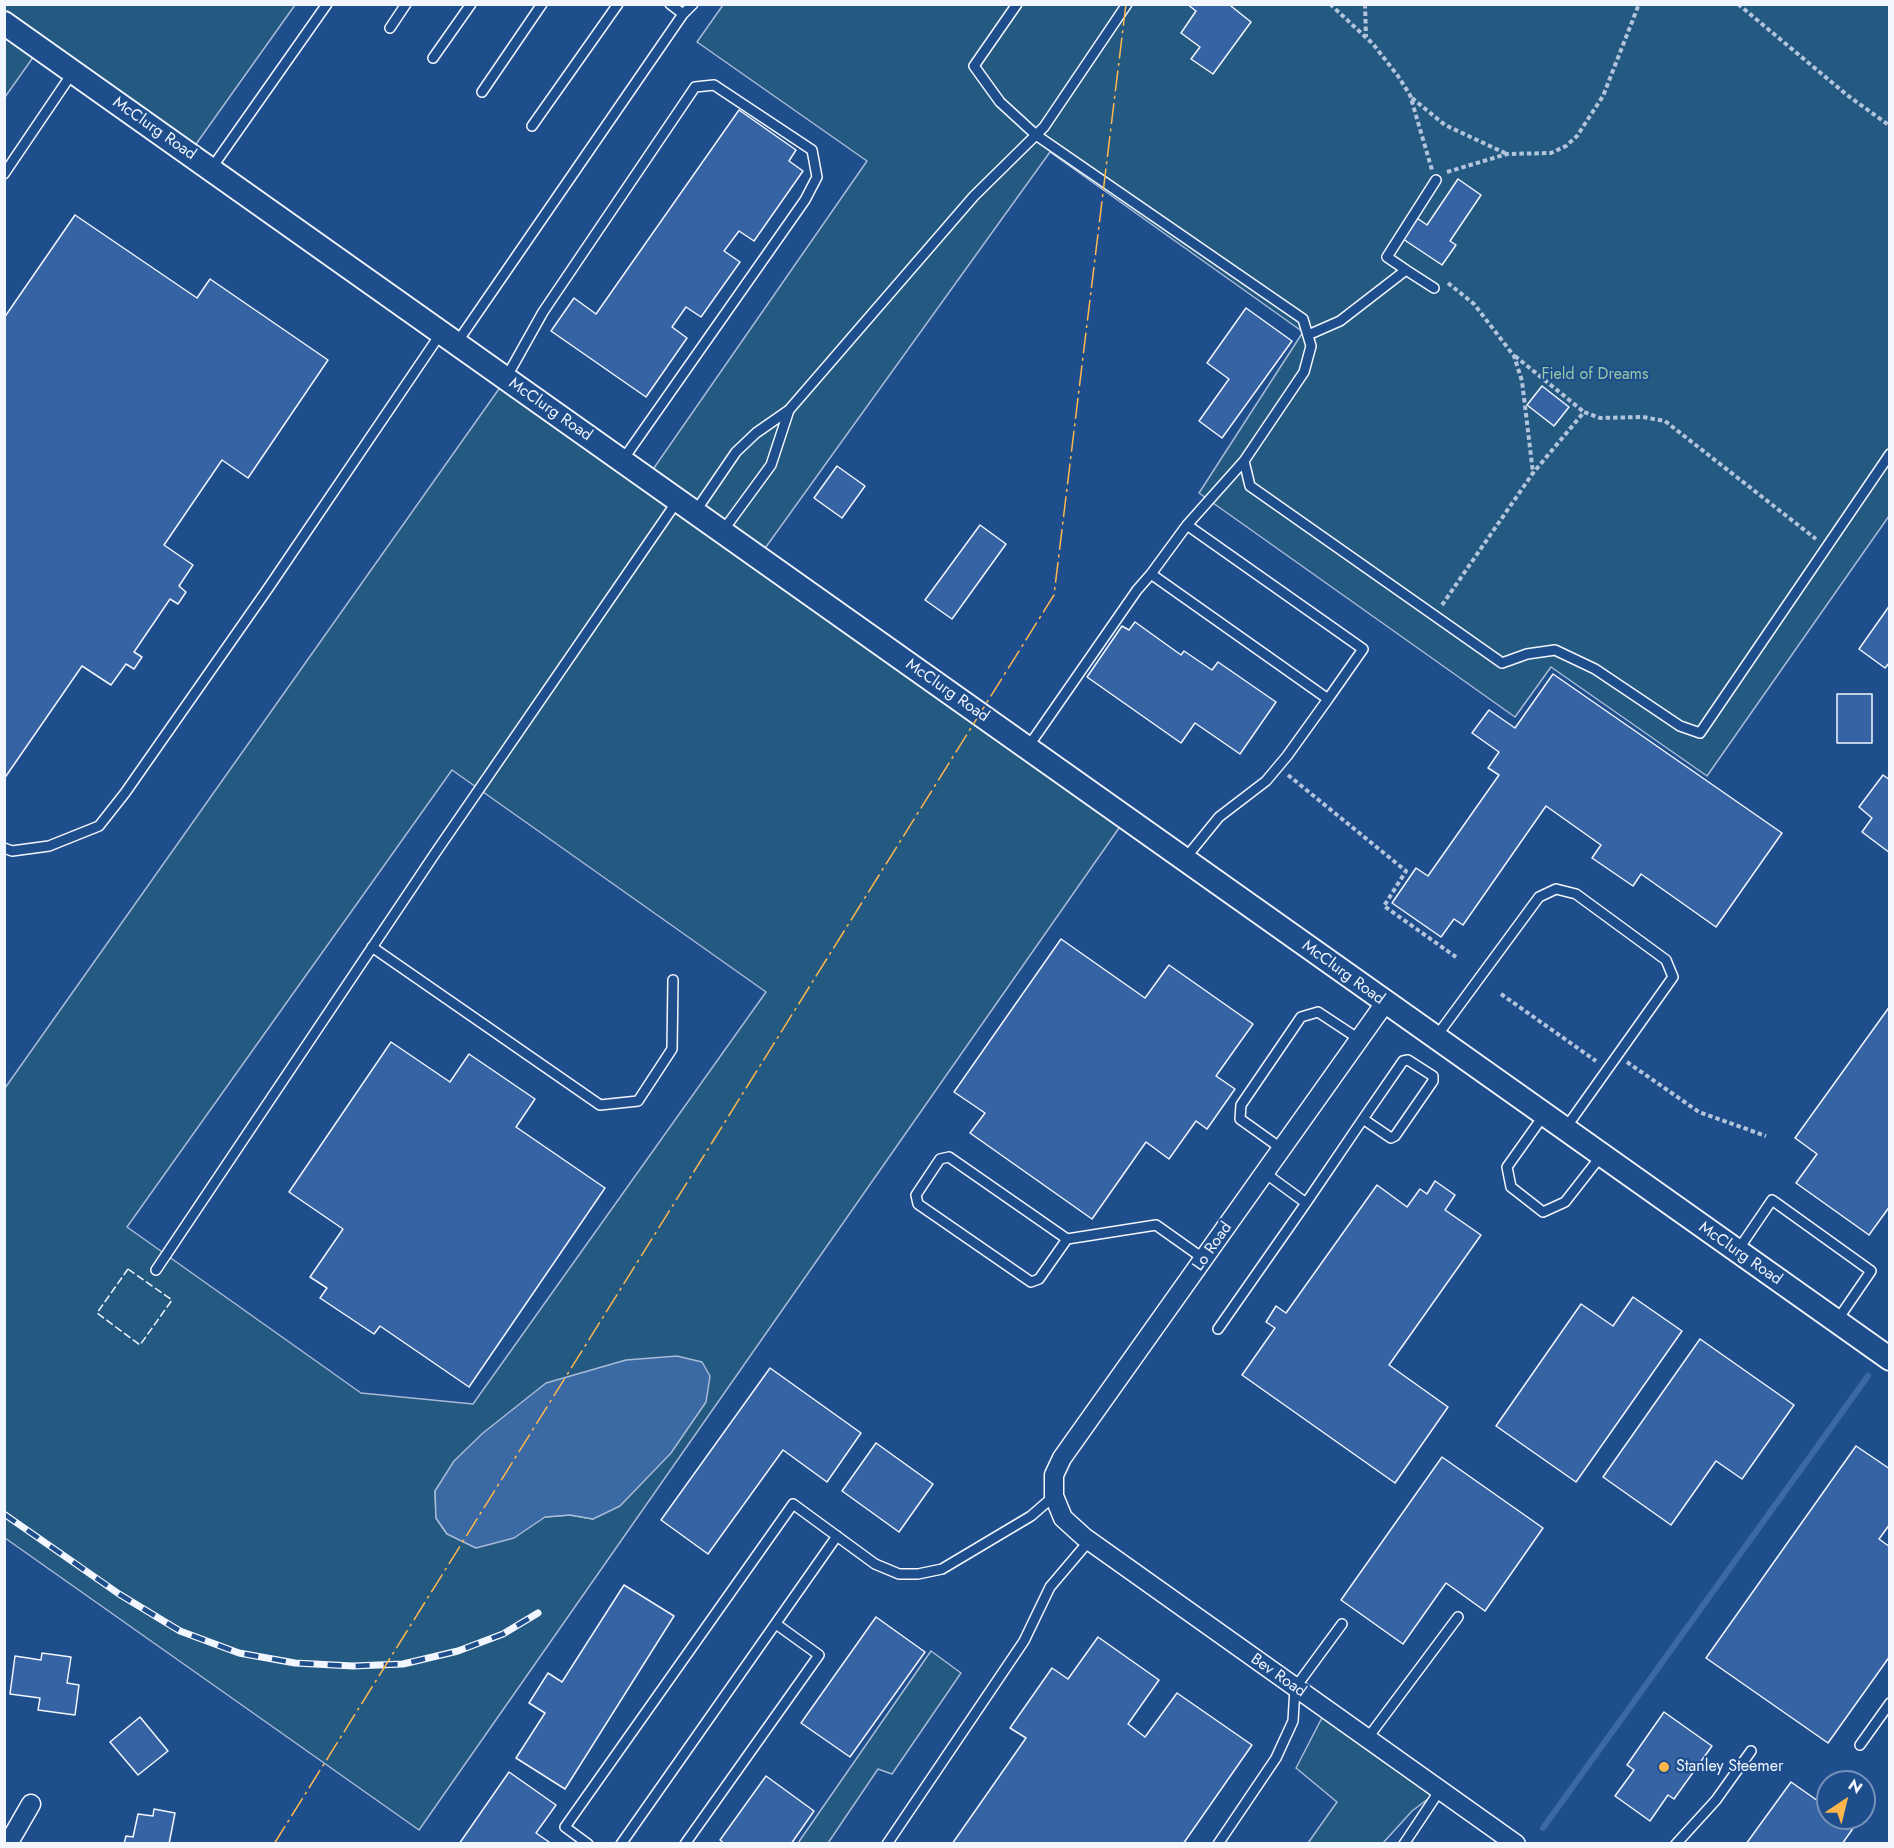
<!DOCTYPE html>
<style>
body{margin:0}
#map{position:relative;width:1894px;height:1848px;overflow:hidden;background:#1f4e8c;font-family:Jost,sans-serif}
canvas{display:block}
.frame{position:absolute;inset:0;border:6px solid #f2f6ff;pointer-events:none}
.north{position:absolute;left:1816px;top:1770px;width:60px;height:60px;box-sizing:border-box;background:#1f4e8c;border:2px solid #7391ba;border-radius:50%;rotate:35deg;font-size:16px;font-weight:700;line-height:24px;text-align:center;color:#f2f6ff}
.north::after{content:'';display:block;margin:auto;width:21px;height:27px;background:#ffb74d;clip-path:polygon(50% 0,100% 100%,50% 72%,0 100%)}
</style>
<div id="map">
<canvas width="1894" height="1848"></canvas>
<div class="frame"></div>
<div class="north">N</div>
</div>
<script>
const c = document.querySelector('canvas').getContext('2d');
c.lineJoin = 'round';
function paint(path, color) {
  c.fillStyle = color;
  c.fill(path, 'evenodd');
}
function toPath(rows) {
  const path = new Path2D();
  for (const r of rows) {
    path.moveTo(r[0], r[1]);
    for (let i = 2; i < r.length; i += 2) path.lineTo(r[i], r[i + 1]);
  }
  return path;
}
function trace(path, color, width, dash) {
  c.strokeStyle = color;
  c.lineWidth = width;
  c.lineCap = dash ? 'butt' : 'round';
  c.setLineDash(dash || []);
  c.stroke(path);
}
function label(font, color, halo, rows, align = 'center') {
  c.font = font + ' Jost,sans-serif';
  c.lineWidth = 4.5;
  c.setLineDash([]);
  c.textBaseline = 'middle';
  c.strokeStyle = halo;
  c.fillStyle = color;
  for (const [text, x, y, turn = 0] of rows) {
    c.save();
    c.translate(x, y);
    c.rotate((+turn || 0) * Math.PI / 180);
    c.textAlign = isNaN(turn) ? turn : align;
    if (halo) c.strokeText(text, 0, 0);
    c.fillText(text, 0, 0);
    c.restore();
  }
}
const green = toPath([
 [5,5,295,5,189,154,39,49,5,97,5,5],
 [723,5,1889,5,1889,516,1707,776,1551,667,1515,717,1199,493,1303,332,1050,152,758,558,1126,818,419,1830,5,1538,5,1088,506,379,647,478,867,161,697,42,723,5],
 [452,770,766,992,473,1404,361,1393,127,1227,452,770],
 [435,1491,593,1519,570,1515,545,1517,447,1534,436,1518,435,1491],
 [931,1651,961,1673,892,1774,878,1769,828,1843,798,1843,931,1651],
 [1326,1710,1440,1790,1412,1811,1383,1843,1308,1843,1337,1802,1296,1768,1326,1710]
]);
const water = toPath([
 [677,1356,702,1362,710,1376,706,1402,671,1453,620,1506,593,1519,570,1515,545,1517,514,1538,476,1548,447,1534,436,1518,435,1491,454,1461,483,1433,546,1383,626,1360,677,1356]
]);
const stream = toPath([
 [1543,1828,1868,1376]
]);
const building = toPath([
 [1187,4,1232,4,1231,6,1251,22,1213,74,1191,59,1200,47,1181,33,1196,11,1187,4],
 [739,110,796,150,789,161,803,171,754,241,739,231,724,251,740,262,701,317,686,307,672,327,687,338,646,397,551,331,574,298,596,314,739,110],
 [1458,179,1481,195,1450,241,1456,245,1442,265,1403,239,1417,218,1427,225,1458,179],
 [75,215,197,298,210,279,328,360,248,478,222,460,164,545,193,565,179,586,186,592,178,604,170,599,134,652,142,657,134,669,126,664,111,685,82,666,4,779,4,318,75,215],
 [1246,308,1292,341,1222,438,1199,421,1229,379,1207,363,1246,308],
 [1542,386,1569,407,1554,426,1527,405,1542,386],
 [837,466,865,486,842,518,814,498,837,466],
 [980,525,1006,544,952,619,925,600,980,525],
 [1890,605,1890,662,1885,668,1859,649,1890,605],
 [1135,622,1181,655,1184,651,1212,670,1218,662,1276,702,1240,754,1195,723,1181,743,1087,677,1122,626,1129,630,1135,622],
 [1553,674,1782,833,1716,927,1641,874,1633,886,1592,858,1601,845,1546,806,1463,925,1454,919,1441,937,1392,903,1416,868,1428,876,1499,775,1488,768,1499,752,1472,733,1489,710,1515,728,1553,674],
 [1837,694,1872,694,1872,743,1837,743,1837,694],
 [1883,775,1890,780,1890,853,1862,832,1872,818,1859,807,1883,775],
 [1061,939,1145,998,1169,965,1253,1024,1216,1076,1235,1089,1207,1129,1196,1121,1169,1159,1146,1142,1092,1219,970,1133,985,1113,954,1092,1061,939],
 [1890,1006,1890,1206,1869,1235,1796,1183,1817,1154,1795,1138,1890,1006],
 [391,1042,450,1082,469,1054,535,1099,516,1127,605,1188,469,1387,380,1326,374,1334,320,1298,327,1288,310,1277,343,1229,289,1192,391,1042],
 [1435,1181,1455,1195,1445,1210,1481,1235,1389,1365,1448,1407,1395,1483,1242,1375,1275,1328,1266,1322,1276,1306,1286,1313,1377,1185,1407,1207,1420,1189,1427,1194,1435,1181],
 [1633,1297,1682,1331,1576,1482,1496,1426,1581,1304,1613,1326,1633,1297],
 [1700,1339,1794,1405,1742,1479,1716,1461,1671,1525,1603,1477,1700,1339],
 [770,1368,861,1433,827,1482,783,1450,708,1554,661,1520,770,1368],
 [876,1443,933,1484,899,1532,842,1491,876,1443],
 [1856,1446,1890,1469,1890,1524,1879,1539,1890,1547,1890,1656,1828,1743,1706,1658,1856,1446],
 [1442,1457,1543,1528,1485,1611,1446,1583,1403,1644,1341,1600,1442,1457],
 [624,1585,674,1616,565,1789,516,1758,545,1713,529,1703,548,1673,562,1682,624,1585],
 [876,1617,925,1652,850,1757,801,1723,876,1617],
 [1098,1637,1159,1680,1128,1724,1145,1737,1177,1693,1252,1745,1183,1844,952,1844,1026,1738,1010,1728,1052,1668,1068,1679,1098,1637],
 [42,1653,71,1657,67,1683,79,1685,75,1715,38,1710,40,1698,10,1694,15,1656,41,1660,42,1653],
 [1664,1712,1712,1746,1674,1799,1668,1795,1650,1821,1615,1796,1634,1770,1627,1765,1664,1712],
 [140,1717,168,1751,138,1775,110,1742,140,1717],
 [509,1772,556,1805,536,1833,552,1844,459,1844,509,1772],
 [766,1776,814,1811,791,1844,725,1844,720,1840,766,1776],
 [1791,1782,1828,1808,1828,1818,1842,1818,1854,1827,1842,1844,1746,1844,1791,1782],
 [154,1809,175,1813,169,1844,124,1844,126,1836,133,1837,138,1814,153,1816,154,1809]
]);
const path = toPath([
 [1330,4,1373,44,1398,76,1410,95,1432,170],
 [1365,4,1366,37],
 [1738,4,1847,95,1890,126],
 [1412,98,1445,125,1507,154],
 [1447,172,1507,154,1551,153,1566,146,1577,136,1603,96,1639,4],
 [1448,283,1474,304,1514,356,1522,381,1533,473],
 [1515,356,1584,412],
 [1442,605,1533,473,1584,412,1600,418,1643,417,1665,421,1816,539],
 [1288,775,1406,871,1384,906,1456,957],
 [1501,994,1596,1061],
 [1627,1062,1699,1112,1766,1136]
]);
const service = toPath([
 [1017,4,974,66,1000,102,1036,135,1303,319,1311,346,1304,372,1244,461,1250,486,1502,663,1527,654,1555,650,1595,669,1680,726,1700,733,1890,454],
 [683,14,693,4],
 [390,28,406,4],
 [433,58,471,4],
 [482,92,542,4],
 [532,126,618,4],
 [211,169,327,4],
 [4,174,73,72],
 [1406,270,1387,257,1436,180],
 [1308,335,1340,321,1406,270,1434,288],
 [456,344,683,14,670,4],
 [506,378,543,312,695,87,714,85,812,150,817,177,805,200,622,461],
 [695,512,736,452,756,433,789,410,974,196,1044,127,1127,4],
 [1187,525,1244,461],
 [722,532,771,465,789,410],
 [1151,574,1187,525,1363,649,1328,699],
 [1028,747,1137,590,1151,574,1328,699,1287,756,1266,781,1219,817,1184,860],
 [4,848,12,851,49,846,99,826,125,793,269,587,441,333],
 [372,947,600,1105,638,1101,672,1049,673,980],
 [1436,1037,1539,897,1556,889,1576,894,1666,960,1673,977,1565,1129],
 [1544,1115,1507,1167,1511,1187,1543,1212,1565,1202,1601,1156],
 [1282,1149,1240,1119,1241,1105,1301,1017,1318,1012,1359,1039],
 [1265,1173,1306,1203],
 [1067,1239,1039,1279,1031,1282,918,1204,916,1195,940,1159,949,1157,1067,1239,1156,1225,1204,1259],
 [1738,1250,1772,1200,1871,1271,1836,1322],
 [156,1270,436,852,678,500],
 [1218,1329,1306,1203,1363,1119,1403,1061,1408,1060,1433,1076,1433,1081,1395,1136,1391,1138,1363,1119],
 [1367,1739,1458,1617],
 [1860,1745,1890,1703],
 [588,1844,565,1827,793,1504,875,1564,899,1574,918,1574,942,1569,1031,1516,1054,1496],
 [621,1844,837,1536],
 [685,1844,819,1655,776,1624],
 [887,1844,1024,1641,1050,1587,1089,1541],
 [1218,1844,1276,1758,1293,1721,1295,1688,1342,1624],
 [1404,1844,1440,1790],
 [1676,1844,1716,1800,1751,1751]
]);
const minor = toPath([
 [1385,1003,1062,1458,1054,1475,1054,1496,1063,1518,1084,1537,1516,1844],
 [8,1844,31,1804]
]);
const tertiary = toPath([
 [4,23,1890,1359]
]);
const rail = toPath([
 [4,1514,119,1594,180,1631,239,1653,295,1663,353,1666,403,1664,458,1651,503,1634,538,1613]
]);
const fence = toPath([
 [128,1269,172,1300,140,1345,97,1313,128,1269]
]);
const power = toPath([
 [274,1844,1054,595,1126,4]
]);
const markers = [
 [1664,1767,6,"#ffb74d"]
];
const streetNames = [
 ["McClurg Road",154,129,35],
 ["McClurg Road",550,410,35],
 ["McClurg Road",947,691,35],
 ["McClurg Road",1343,973,36],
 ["Lo Road",1213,1247,-55],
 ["McClurg Road",1740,1254,35],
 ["Bev Road",1278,1676,35]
];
const parkNames = [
 ["Field of Dreams",1595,375]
];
const poiNames = [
 ["Stanley Steemer",1676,1767]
];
paint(green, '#245a82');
trace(green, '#a8bbd7', 1.5);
paint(water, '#3b69a3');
trace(water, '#a8bbd7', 1.5);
trace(stream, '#3b69a3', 6);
paint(building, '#3563a3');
trace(building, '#f2f6ff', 1.5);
trace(service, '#f2f6ff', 12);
trace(minor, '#f2f6ff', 21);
trace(tertiary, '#f2f6ff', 26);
trace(path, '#b3c4dc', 4, [4.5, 3]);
trace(service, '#1f4e8c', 9);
trace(minor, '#1f4e8c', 18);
trace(tertiary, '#1f4e8c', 22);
trace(rail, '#f2f6ff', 7);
trace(rail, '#1f4e8c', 4.5, [14]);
trace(fence, '#f2f6ff', 1.5, [8, 3]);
trace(power, '#ffb74d', 1.5, [21, 4.5, 3, 4.5]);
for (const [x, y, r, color] of markers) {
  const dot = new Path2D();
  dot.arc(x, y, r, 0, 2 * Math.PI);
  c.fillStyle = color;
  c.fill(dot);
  trace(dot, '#1f4e8c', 2);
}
label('16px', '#f2f6ff', '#1f4e8c', streetNames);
label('16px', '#97c8a6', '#1f4e8c', parkNames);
label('16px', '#f2f6ff', '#1f4e8c', poiNames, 'left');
</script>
